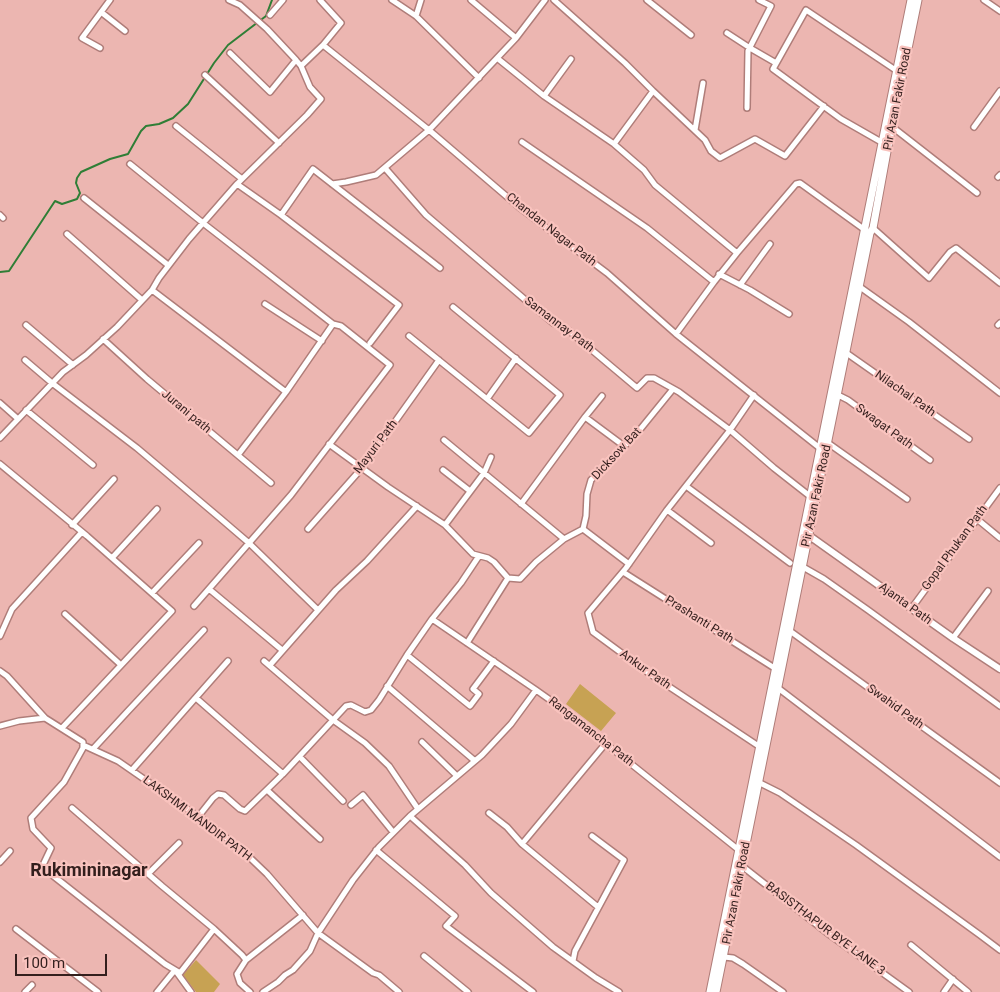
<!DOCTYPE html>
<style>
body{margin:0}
#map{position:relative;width:1000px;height:992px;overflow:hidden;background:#ecb6b1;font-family:Roboto,sans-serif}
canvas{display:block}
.scale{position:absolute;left:15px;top:954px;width:92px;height:22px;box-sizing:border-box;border:2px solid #331f1d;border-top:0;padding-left:6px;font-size:15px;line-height:18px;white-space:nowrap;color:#331f1d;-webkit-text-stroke:4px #f9c3be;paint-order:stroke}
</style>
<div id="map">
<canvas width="1000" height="992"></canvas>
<div class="scale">100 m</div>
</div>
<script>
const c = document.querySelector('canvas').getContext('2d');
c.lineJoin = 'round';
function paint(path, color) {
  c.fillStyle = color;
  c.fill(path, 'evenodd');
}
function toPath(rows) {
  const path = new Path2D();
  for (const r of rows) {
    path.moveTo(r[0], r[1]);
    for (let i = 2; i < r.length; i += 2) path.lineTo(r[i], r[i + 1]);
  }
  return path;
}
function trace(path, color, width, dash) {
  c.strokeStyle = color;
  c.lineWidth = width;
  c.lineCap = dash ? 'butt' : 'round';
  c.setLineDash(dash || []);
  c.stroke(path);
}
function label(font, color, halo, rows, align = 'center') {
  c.font = font + ' Roboto,sans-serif';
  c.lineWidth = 4.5;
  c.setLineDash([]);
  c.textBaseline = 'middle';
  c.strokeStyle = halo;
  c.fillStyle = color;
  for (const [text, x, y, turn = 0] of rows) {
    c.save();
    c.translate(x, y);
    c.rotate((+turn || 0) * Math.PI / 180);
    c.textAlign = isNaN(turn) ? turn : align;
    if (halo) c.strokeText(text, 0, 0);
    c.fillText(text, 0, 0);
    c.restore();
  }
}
const green = toPath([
 [580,684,616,713,601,731,566,704],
 [196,960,220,984,214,992,196,992,183,975]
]);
const stream = toPath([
 [0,272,9,271,55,201,62,204,77,199,80,193,76,183,77,178,81,172,110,159,128,154,141,131,146,126,159,124,173,118,188,104,214,63,228,45,266,16,272,0]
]);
const minor = toPath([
 [320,0,341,23,323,45,429,130,519,207,607,273,676,334,821,449],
 [392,0,416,16,479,78],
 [471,0,516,38],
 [554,0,625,63,653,91,705,140,711,151,720,158,755,139,785,156,824,106],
 [647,0,691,35],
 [984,0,1000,11],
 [101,12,125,31],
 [270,15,283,0],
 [416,16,421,0],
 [727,33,750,48,776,63],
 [100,48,82,38,110,0],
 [230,53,270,92,296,60],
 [497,58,544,96,614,144,644,170,655,185,737,253,714,282,676,334],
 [301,66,323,45],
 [205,75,279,143],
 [544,96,571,59],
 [747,108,748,51,771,6,759,0],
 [176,126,242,179],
 [974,127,1000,91],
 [895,129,977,193],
 [695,130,703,83],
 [522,142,647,228,714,282],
 [883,143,841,119,773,69,806,10,897,71],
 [614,144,653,91],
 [130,164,203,223,333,324,341,326,390,365,291,495,194,606],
 [385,168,426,215,529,303,553,323,568,330,637,388,647,378,654,378,679,392,730,430,774,468,811,497],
 [998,177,1000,175],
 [237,184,281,215,313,169,440,268],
 [332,184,346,182,376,175,429,130,516,38,545,0],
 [84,198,168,265],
 [0,215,3,218],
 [281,215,399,305,370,343],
 [873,228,929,278,950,252,956,248,1000,283],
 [67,234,142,300],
 [737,253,796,184,800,183,865,230],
 [719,274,750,290,789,314],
 [740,285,770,244],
 [860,287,909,322,1000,393],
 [152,290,286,392],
 [265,304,322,341],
 [26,325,73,365],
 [998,325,1000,323],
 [409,336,529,433,560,395,453,307],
 [103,339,147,379,271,483],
 [845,352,969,439],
 [25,360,52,383,137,448,221,519,249,543,318,610],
 [754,395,730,430,667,510,626,568,588,613,593,632,650,674,760,747],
 [838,395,848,400,930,460],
 [487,399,516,358],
 [0,403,18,419],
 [26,410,93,465],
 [585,417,602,396],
 [0,438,63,372,86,355,117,327,152,290,159,278,189,239,237,184,307,115,321,99,310,87,301,66,296,60,267,29,240,5,229,0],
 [444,440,564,539],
 [828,443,907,499],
 [329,444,388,487,445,525,473,554,488,558,494,562,508,578,520,579,536,562,564,539,583,529],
 [238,455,286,392,333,324],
 [0,464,87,536,172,611,62,728],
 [443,470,470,491],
 [686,486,790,563],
 [521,504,585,417,624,446],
 [667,510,711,543],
 [977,519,1000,538],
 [72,525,114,479],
 [445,525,484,473,491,457],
 [308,529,362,468,439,360],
 [583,529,586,516,587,494,591,480,638,432,673,389],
 [583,529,629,564],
 [112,558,157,509],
 [803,567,824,579,868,610,1000,706],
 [623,572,776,669],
 [209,589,282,650],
 [152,593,199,543],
 [911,609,1000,488],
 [65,614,121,665],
 [432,619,536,690,560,707,740,851],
 [790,631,1000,783],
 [0,636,12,609,82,532],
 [953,638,988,591],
 [467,643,508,578],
 [407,655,470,706,479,694,473,689,494,661],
 [264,661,333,720,365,743,389,766,418,809],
 [270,665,336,590,367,561,417,506],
 [0,671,7,676,45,718,83,742,83,748,64,782,31,818,33,829,51,848,42,867,165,964,180,973,214,929,242,955,246,960,237,974,240,983,250,992],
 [387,686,475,761],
 [778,688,1000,857],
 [196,698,283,774],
 [0,726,19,721,45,718],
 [422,742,457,776],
 [83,745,118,761,209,824,245,853,267,874,318,933,373,973,379,975,399,992],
 [93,749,128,711,204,630],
 [300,757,343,801],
 [132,770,228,661],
 [756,781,780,793,856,845,980,935,1000,950],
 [267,790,320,839],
 [351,805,363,795,393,832],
 [72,808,162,886,214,929],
 [489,813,507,827,522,844],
 [410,816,465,865,491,893,553,947,596,978,619,992],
 [198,817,213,798,218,794,224,795,240,809,245,811,283,774,346,706,351,705,365,712,371,710,379,700,407,655,432,619,461,583,479,556],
 [376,850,455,916,446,926,533,992],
 [0,862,10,851],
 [742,866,830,935,909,992],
 [148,874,179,843],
 [598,907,522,844,606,743],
 [16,929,98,992],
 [911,945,968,992],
 [424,956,468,992],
 [724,957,733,958,743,964,783,992],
 [246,960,303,915],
 [573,961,575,951,624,860,592,836],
 [25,992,32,985],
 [157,992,175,970,191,992],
 [263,992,278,982,285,975,293,970,310,951,318,933,353,880,379,847,410,816,482,755,511,724,536,690],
 [944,992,953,979]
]);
const tertiary = toPath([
 [807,533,811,537,953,638,1000,669]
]);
const secondary = toPath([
 [710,992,911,0],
 [716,992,870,233,873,228,888,146,918,0]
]);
const streetNames = [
 ["Pir Azan Fakir Road",898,99,-79],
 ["Chandan Nagar Path",551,230,38],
 ["Samannay Path",559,325,37],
 ["Nilachal Path",905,394,35],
 ["Jurani path",186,412,40],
 ["Swagat Path",884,427,36],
 ["Mayuri Path",376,447,-53],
 ["Dicksow Bat",617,454,-47],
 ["Pir Azan Fakir Road",817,496,-78],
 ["Gopal Phukan Path",955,548,-54],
 ["Ajanta Path",905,604,36],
 ["Prashanti Path",699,620,32],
 ["Ankur Path",645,670,35],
 ["Swahid Path",895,707,36],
 ["Rangamancha Path",591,732,38],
 ["LAKSHMI MANDIR PATH",197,819,37],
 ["Pir Azan Fakir Road",737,893,-79],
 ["BASISTHAPUR BYE LANE 3",825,929,37]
];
const districtNames = [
 ["Rukimininagar",89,871]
];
paint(green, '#c7a253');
trace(stream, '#2f7e36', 2);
trace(minor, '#af7d79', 8);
trace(tertiary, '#af7d79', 9);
trace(secondary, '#af7d79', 9);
trace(minor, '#fff', 5);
trace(tertiary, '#fff', 6);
trace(secondary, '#fff', 7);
label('12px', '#331f1d', '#f9c3be', streetNames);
label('bold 18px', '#331f1d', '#f9c3be', districtNames);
</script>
